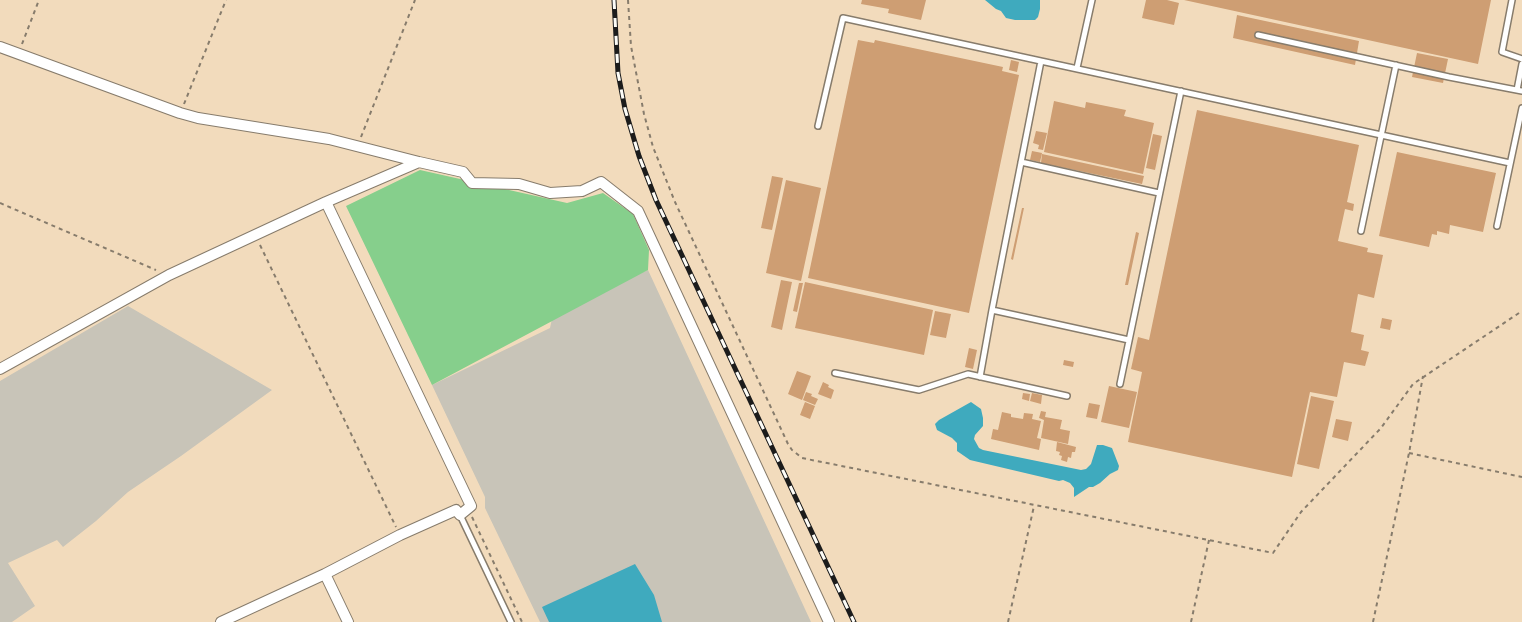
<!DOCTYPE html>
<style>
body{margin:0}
canvas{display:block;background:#f2dbbc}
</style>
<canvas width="1522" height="622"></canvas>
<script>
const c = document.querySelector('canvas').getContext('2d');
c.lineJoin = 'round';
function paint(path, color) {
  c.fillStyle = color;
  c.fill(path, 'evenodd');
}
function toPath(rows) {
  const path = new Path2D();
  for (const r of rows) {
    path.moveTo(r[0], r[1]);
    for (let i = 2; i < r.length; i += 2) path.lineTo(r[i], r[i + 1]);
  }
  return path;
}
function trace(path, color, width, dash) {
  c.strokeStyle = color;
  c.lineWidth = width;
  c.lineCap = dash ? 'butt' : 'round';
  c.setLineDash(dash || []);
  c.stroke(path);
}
const industrial = toPath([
 [648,270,811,622,540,622,485,508,485,497,432,385,550,328,553,314],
 [128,306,272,390,181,456,128,492,96,521,63,547,57,540,8,563,35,606,12,622,0,622,0,381]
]);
const green = toPath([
 [420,170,567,203,603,193,633,214,649,250,648,270,432,385,346,206]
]);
const water = toPath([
 [985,0,1040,0,1040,9,1038,17,1035,20,1015,20,1006,18,1001,11,996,9],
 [971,402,981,409,983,418,983,426,975,435,974,439,979,448,983,450,1081,470,1086,469,1091,464,1097,445,1103,445,1112,448,1119,466,1118,470,1110,474,1100,483,1093,487,1089,487,1074,497,1074,488,1070,483,1063,480,1059,481,970,460,957,451,957,443,952,438,937,430,935,424,939,420],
 [635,564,654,595,662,622,549,622,542,607]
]);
const building = toPath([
 [862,0,926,0,921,20,888,13,889,9,861,4],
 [1146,0,1167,0,1179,3,1174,25,1142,18],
 [1184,0,1491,0,1478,64],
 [1237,15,1359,41,1355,65,1233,38],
 [858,40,874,43,875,40,1003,67,1002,71,1019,75,969,313,808,278],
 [1417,53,1448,59,1443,83,1412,77],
 [1011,60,1019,62,1017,72,1009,70],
 [1054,101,1085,108,1086,102,1126,110,1124,116,1154,123,1143,174,1044,152],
 [1197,110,1359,145,1347,202,1354,204,1353,211,1345,209,1338,241,1368,248,1367,252,1383,255,1374,298,1358,294,1351,332,1364,335,1361,350,1369,352,1365,366,1344,362,1337,397,1310,392,1292,477,1128,442,1142,372,1131,369,1138,337,1149,340],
 [1036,131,1047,133,1043,150,1038,149,1039,145,1033,143],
 [1153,134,1162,136,1155,170,1146,168],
 [1032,151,1042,153,1040,162,1030,160],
 [1397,152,1496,173,1483,232,1450,225,1449,234,1437,231,1437,235,1432,234,1429,247,1379,236],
 [1042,154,1144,176,1142,184,1041,163],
 [772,176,783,178,772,230,761,228],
 [786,180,821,188,801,281,766,273],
 [1022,208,1024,208,1013,260,1011,259],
 [1136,232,1139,233,1128,285,1125,285],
 [781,280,792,282,782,330,771,327],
 [805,282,933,310,924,355,795,328],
 [799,283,803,283,797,312,793,311],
 [935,311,951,314,946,338,930,335],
 [1382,318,1392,320,1390,330,1380,328],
 [969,348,977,350,973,369,965,367],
 [1064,360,1074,362,1073,367,1063,365],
 [797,371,811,376,802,400,788,394],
 [823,382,829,385,828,387,834,390,831,399,818,394],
 [1109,386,1137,392,1129,428,1101,422],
 [806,392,812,394,811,396,818,399,815,405,803,400],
 [1023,393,1030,394,1029,401,1022,399],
 [1032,393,1042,395,1041,404,1030,401],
 [1311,396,1334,401,1319,469,1297,464],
 [805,402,815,406,810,419,800,415],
 [1089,403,1100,405,1097,419,1086,417],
 [1041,411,1046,412,1045,417,1062,420,1060,429,1070,431,1068,444,1041,438,1044,420,1039,418],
 [1002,412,1011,414,1011,417,1023,419,1024,413,1033,414,1032,419,1041,421,1037,438,1041,439,1039,450,991,439,993,429,998,430],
 [1336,419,1352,422,1348,441,1332,437],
 [1057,442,1076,447,1075,452,1072,452,1071,458,1068,457,1067,462,1061,460,1062,456,1059,455,1060,452,1056,451]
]);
const path = toPath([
 [628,0,631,46,644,114,653,147,675,202,788,444,792,450,802,458,1273,553,1301,512,1381,428,1413,384,1522,311],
 [22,44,39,0],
 [184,104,226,0],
 [361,137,415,0],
 [0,203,156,270],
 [260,245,396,527],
 [1409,453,1522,477],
 [472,517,522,622],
 [1008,622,1034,506],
 [1191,622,1209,540],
 [1373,622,1409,453,1423,376]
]);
const service = toPath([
 [1512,0,1502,52,1522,59],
 [1258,35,1449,77,1522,91],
 [1041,61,992,310,1129,340],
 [1077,68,1092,0],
 [1517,90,1522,64],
 [818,126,843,18,1510,163],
 [1021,162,1159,193],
 [1497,226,1522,108],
 [1361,231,1396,65],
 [835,373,919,390,968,374,1067,396],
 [980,377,992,310],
 [1120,384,1181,91],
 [460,515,511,622]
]);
const minor = toPath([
 [0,47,180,113,198,118,329,139,419,162,463,172,472,183,519,184,550,193,582,191,601,182,638,211,829,622],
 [0,369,169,275,326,202,419,162],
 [325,574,348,622],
 [221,622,325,574,400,535,456,510,460,515,471,506,326,202]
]);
const rail = toPath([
 [614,0,618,73,625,109,639,156,656,200,854,622]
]);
paint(industrial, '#c8c4b8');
paint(green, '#86cf8c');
paint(water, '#3faabe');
paint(building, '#ce9e73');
trace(service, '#877c6c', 8);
trace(minor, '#877c6c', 12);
trace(path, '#877c6c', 2, [4, 4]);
trace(service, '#fff', 5);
trace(minor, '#fff', 10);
trace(rail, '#1c1c1c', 5);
trace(rail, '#fdfcf7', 3, [9]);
</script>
